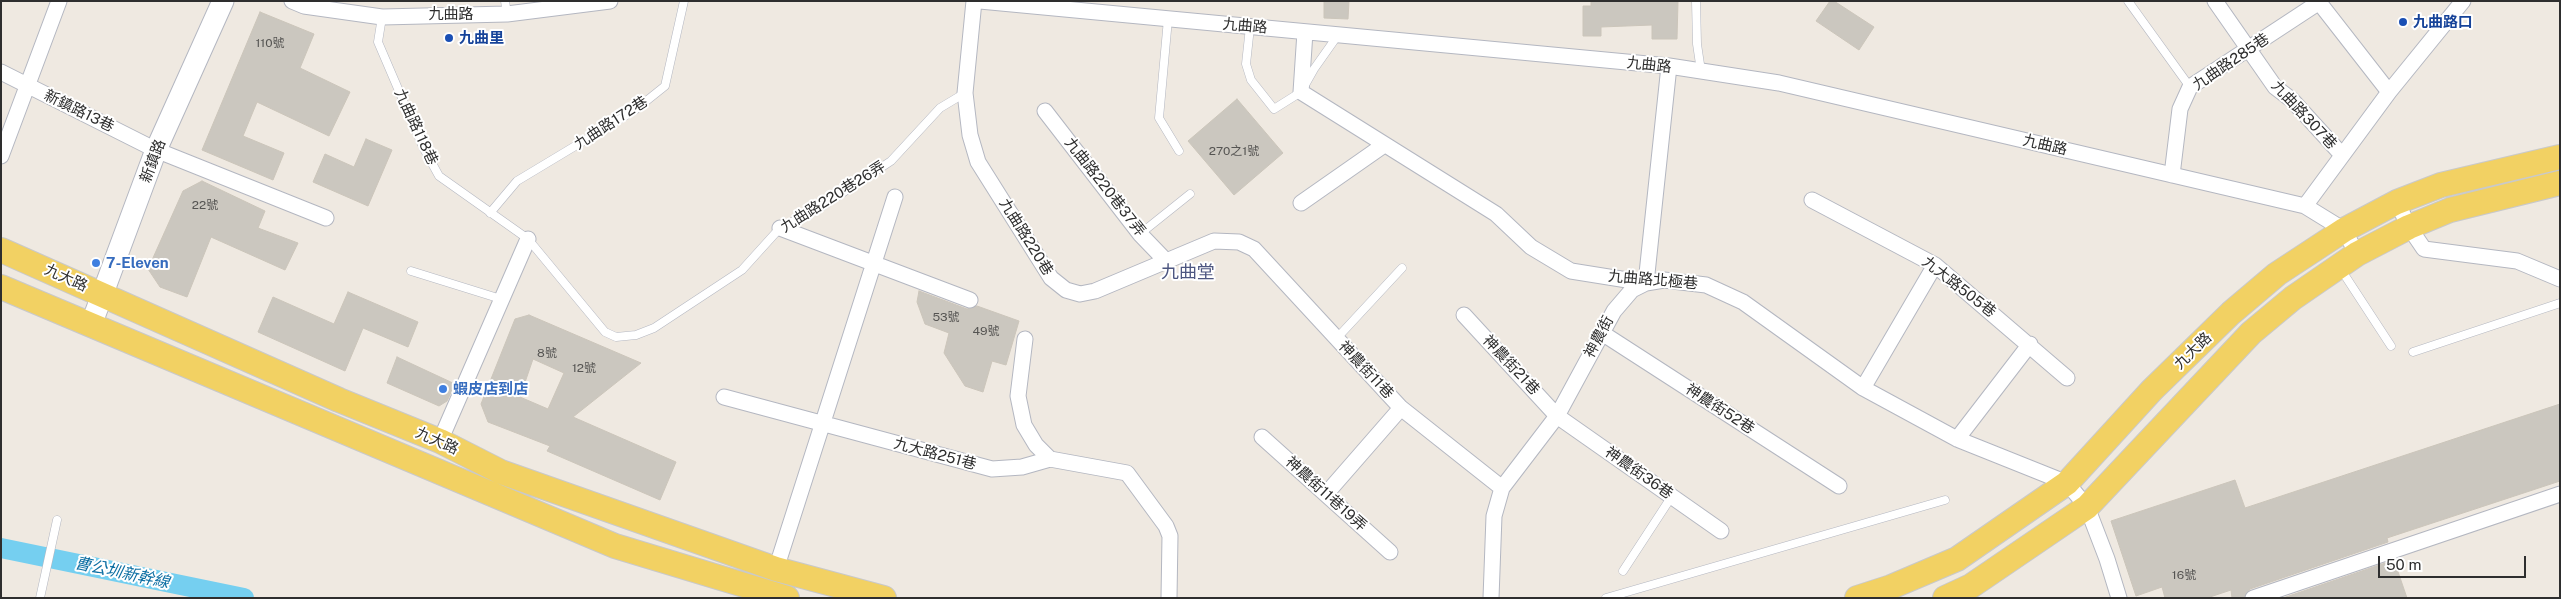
<!DOCTYPE html>
<meta charset="utf-8">
<style>
body{margin:0}
#map{position:relative;width:2561px;height:599px;overflow:hidden;background:#efe9e1;font-family:"Public Sans",sans-serif}
canvas{display:block}
.frame{position:absolute;inset:0;border:2px solid #2e2e2e;pointer-events:none}
.scale{position:absolute;left:2378px;top:556px;width:148px;height:22px;box-sizing:border-box;border:2px solid #2e2e2e;border-top:0;padding-left:6px;font-size:15px;line-height:18px;white-space:nowrap;color:#2e2e2e;-webkit-text-stroke:4px #fff;paint-order:stroke}
</style>
<div id="map">
<canvas width="2561" height="599"></canvas>
<div class="frame"></div>
<div class="scale">50 m</div>
</div>
<script>
const c = document.querySelector('canvas').getContext('2d');
c.lineJoin = 'round';
function toPath(rows) {
  const path = new Path2D();
  for (const r of rows) {
    path.moveTo(r[0], r[1]);
    for (let i = 2; i < r.length; i += 2) path.lineTo(r[i], r[i + 1]);
  }
  return path;
}
function trace(path, color, width, dash) {
  c.strokeStyle = color;
  c.lineWidth = width;
  c.lineCap = dash ? 'butt' : 'round';
  c.setLineDash(dash || []);
  c.stroke(path);
}
function paint(path, color) {
  c.fillStyle = color;
  c.fill(path, 'evenodd');
}
function label(font, color, halo, rows, align = 'center') {
  c.font = font + ' "Public Sans","Noto Sans TC",sans-serif';
  c.lineWidth = 4;
  c.setLineDash([]);
  c.textBaseline = 'middle';
  c.strokeStyle = halo;
  c.fillStyle = color;
  for (const [text, x, y, turn = 0] of rows) {
    c.save();
    c.translate(x, y);
    c.rotate((+turn || 0) * Math.PI / 180);
    c.textAlign = isNaN(turn) ? turn : align;
    if (halo) c.strokeText(text, 0, 0);
    c.fillText(text, 0, 0);
    c.restore();
  }
}
const canal = toPath([
 [1,548,244,598]
]);
const building = toPath([
 [1324,1,1349,1,1348,19,1324,18,1324,1],
 [1591,1,1678,1,1677,39,1652,39,1652,25,1601,27,1601,36,1583,36,1583,6,1591,6,1591,1],
 [1830,1,1834,1,1874,27,1859,50,1816,21,1830,1],
 [260,12,314,34,300,68,350,92,329,136,257,102,243,136,284,153,273,180,202,150,260,12],
 [1237,99,1283,153,1234,195,1188,141,1237,99],
 [366,139,392,150,368,206,313,182,325,154,354,167,366,139],
 [202,181,265,211,258,228,298,243,285,270,211,237,187,297,160,287,148,269,183,191,202,181],
 [919,291,967,309,977,306,1019,321,1006,365,992,361,983,392,965,386,944,353,949,333,925,324,917,302,919,291],
 [348,292,418,322,408,347,363,328,345,371,258,332,273,297,334,324,348,292],
 [529,315,641,363,573,417,676,462,660,500,547,451,550,446,488,422,481,404,515,319,529,315],
 [533,359,564,373,548,409,520,397,533,359],
 [397,357,455,384,447,401,439,406,387,383,397,357],
 [2560,404,2560,481,2387,538,2388,542,2250,589,2244,598,2232,598,2231,590,2207,598,2165,598,2162,587,2136,596,2111,521,2235,480,2245,508,2560,404],
 [2394,560,2407,598,2283,598,2394,560]
]);
const lane = toPath([
 [505,1,507,14],
 [1696,1,1697,44,1701,71],
 [2128,1,2190,87],
 [382,17,378,42,423,147,439,176,528,239,605,332,616,337,636,335,654,328,742,270,780,228,821,207,891,161,940,108,965,93],
 [1168,19,1159,118,1179,151],
 [1250,27,1246,64,1251,80,1274,109,1301,92,1314,69,1338,35],
 [490,213,517,181,635,110,665,86,684,1],
 [1140,234,1190,194],
 [2340,268,2391,346],
 [411,271,501,299],
 [1337,338,1402,268],
 [2413,352,2560,303],
 [1623,571,1672,496],
 [40,598,57,520],
 [1606,598,1945,500]
]);
const street = toPath([
 [292,1,304,6,382,17,507,14,610,1],
 [974,1,965,93,970,135,978,162,1051,278,1066,290,1080,294,1095,291,1214,241,1239,242,1254,249,1401,408,1502,488],
 [980,1,1669,66,1779,83,2305,206,2344,230,2357,254],
 [2215,1,2275,87,2292,100,2342,155],
 [2318,1,2389,92],
 [1305,32,1301,92,1496,214,1531,247,1571,271,1646,283,1664,280,1706,285,1743,302,1863,388,1957,439,2067,483,2087,507,2107,559,2119,598],
 [1,72,156,150,326,218],
 [1045,111,1140,234,1166,261],
 [1,156,59,1],
 [2172,175,2180,109,2190,87,2321,1],
 [1812,200,1935,265,2067,378],
 [2397,202,2409,227,2424,249,2517,261,2560,279],
 [1301,203,1384,145],
 [2305,206,2389,92,2463,1],
 [780,228,970,300],
 [1464,315,1557,416,1721,531],
 [1602,333,1839,486],
 [1025,339,1018,396,1024,425,1036,445,1050,459,1127,473,1166,526,1170,536,1169,598],
 [1863,388,1935,265],
 [724,397,992,469,1022,467,1050,459],
 [1262,437,1390,552],
 [1957,439,2030,344],
 [440,441,528,239],
 [1326,494,1401,408],
 [776,569,895,197],
 [1491,598,1494,516,1502,488,1557,416,1614,311,1632,290,1646,283,1669,66],
 [2253,598,2560,494]
]);
const secondary = toPath([
 [91,325,156,150,223,1]
]);
const primary = toPath([
 [1,250,339,400,440,441,501,472,776,569,884,598],
 [1,287,615,546,787,598],
 [1857,598,1891,587,1957,559,2067,483,2152,390,2231,313,2277,274,2344,230,2397,202,2441,185,2560,157],
 [1945,598,1971,586,2087,507,2251,333,2293,298,2357,254,2409,227,2450,210,2560,183]
]);
const markers = [
 [2403,22,5,"#1a4fb4"],
 [449,38,5,"#1a4fb4"],
 [96,263,5,"#3f7fe0"],
 [443,389,5,"#3f7fe0"]
];
const numberNames = [
 ["110號",270,43],
 ["270之1號",1234,151],
 ["22號",205,205],
 ["53號",946,317],
 ["49號",986,331],
 ["8號",547,353],
 ["12號",584,368],
 ["16號",2184,575]
];
const streetNames = [
 ["九曲路",451,14],
 ["九曲路",1245,26,5],
 ["九曲路285巷",2231,62,-34],
 ["九曲路",1649,65,6],
 ["新鎮路13巷",79,111,26],
 ["九曲路307巷",2304,115,47],
 ["九曲路172巷",611,123,-33],
 ["九曲路118巷",416,127,65],
 ["九曲路",2045,145,13],
 ["新鎮路",153,161,-69],
 ["九曲路220巷37弄",1105,187,52],
 ["九曲路220巷26弄",833,197,-32],
 ["九曲路220巷",1026,237,58],
 ["九大路",66,278,24],
 ["九曲路北極巷",1653,280,5],
 ["九大路505巷",1959,287,38],
 ["神農街",1599,337,-62],
 ["九大路",2193,351,-44],
 ["神農街21巷",1511,365,47],
 ["神農街11巷",1366,370,47],
 ["神農街52巷",1720,409,33],
 ["九大路",437,441,24],
 ["九大路251巷",935,454,15],
 ["神農街36巷",1639,473,35],
 ["神農街11巷19弄",1326,494,42]
];
const transitNames = [
 ["九曲路口",2413,22],
 ["九曲里",459,38]
];
const shopNames = [
 ["7-Eleven",106,263],
 ["蝦皮店到店",453,389]
];
const waterNames = [
 ["曹公圳新幹線",122,573,12]
];
const quarterNames = [
 ["九曲堂",1188,272]
];
trace(canal, '#75cff0', 20);
paint(building, '#cbc7bf');
trace(building, '#cbc5ba', 1);
trace(lane, '#b4b7c1', 9);
trace(street, '#b4b7c1', 17);
trace(secondary, '#b4b7c1', 23);
trace(primary, '#c9c9c9', 26);
trace(lane, '#fff', 8);
trace(street, '#fff', 15);
trace(secondary, '#fff', 21);
trace(primary, '#f2d163', 24);
for (const [x, y, r, color] of markers) {
  const dot = new Path2D();
  dot.arc(x, y, r, 0, 2 * Math.PI);
  c.fillStyle = color;
  c.fill(dot);
  trace(dot, '#fff', 2);
}
label('12px', '#555452', null, numberNames);
label('15px', '#2e2e2e', '#fff', streetNames);
label('bold 15px', '#164399', '#fff', transitNames, 'left');
label('bold 15px', '#366cbe', '#fff', shopNames, 'left');
label('italic 16px', '#0d6fa3', '#fff', waterNames);
label('18px', '#4d5680', '#fff', quarterNames);
</script>
